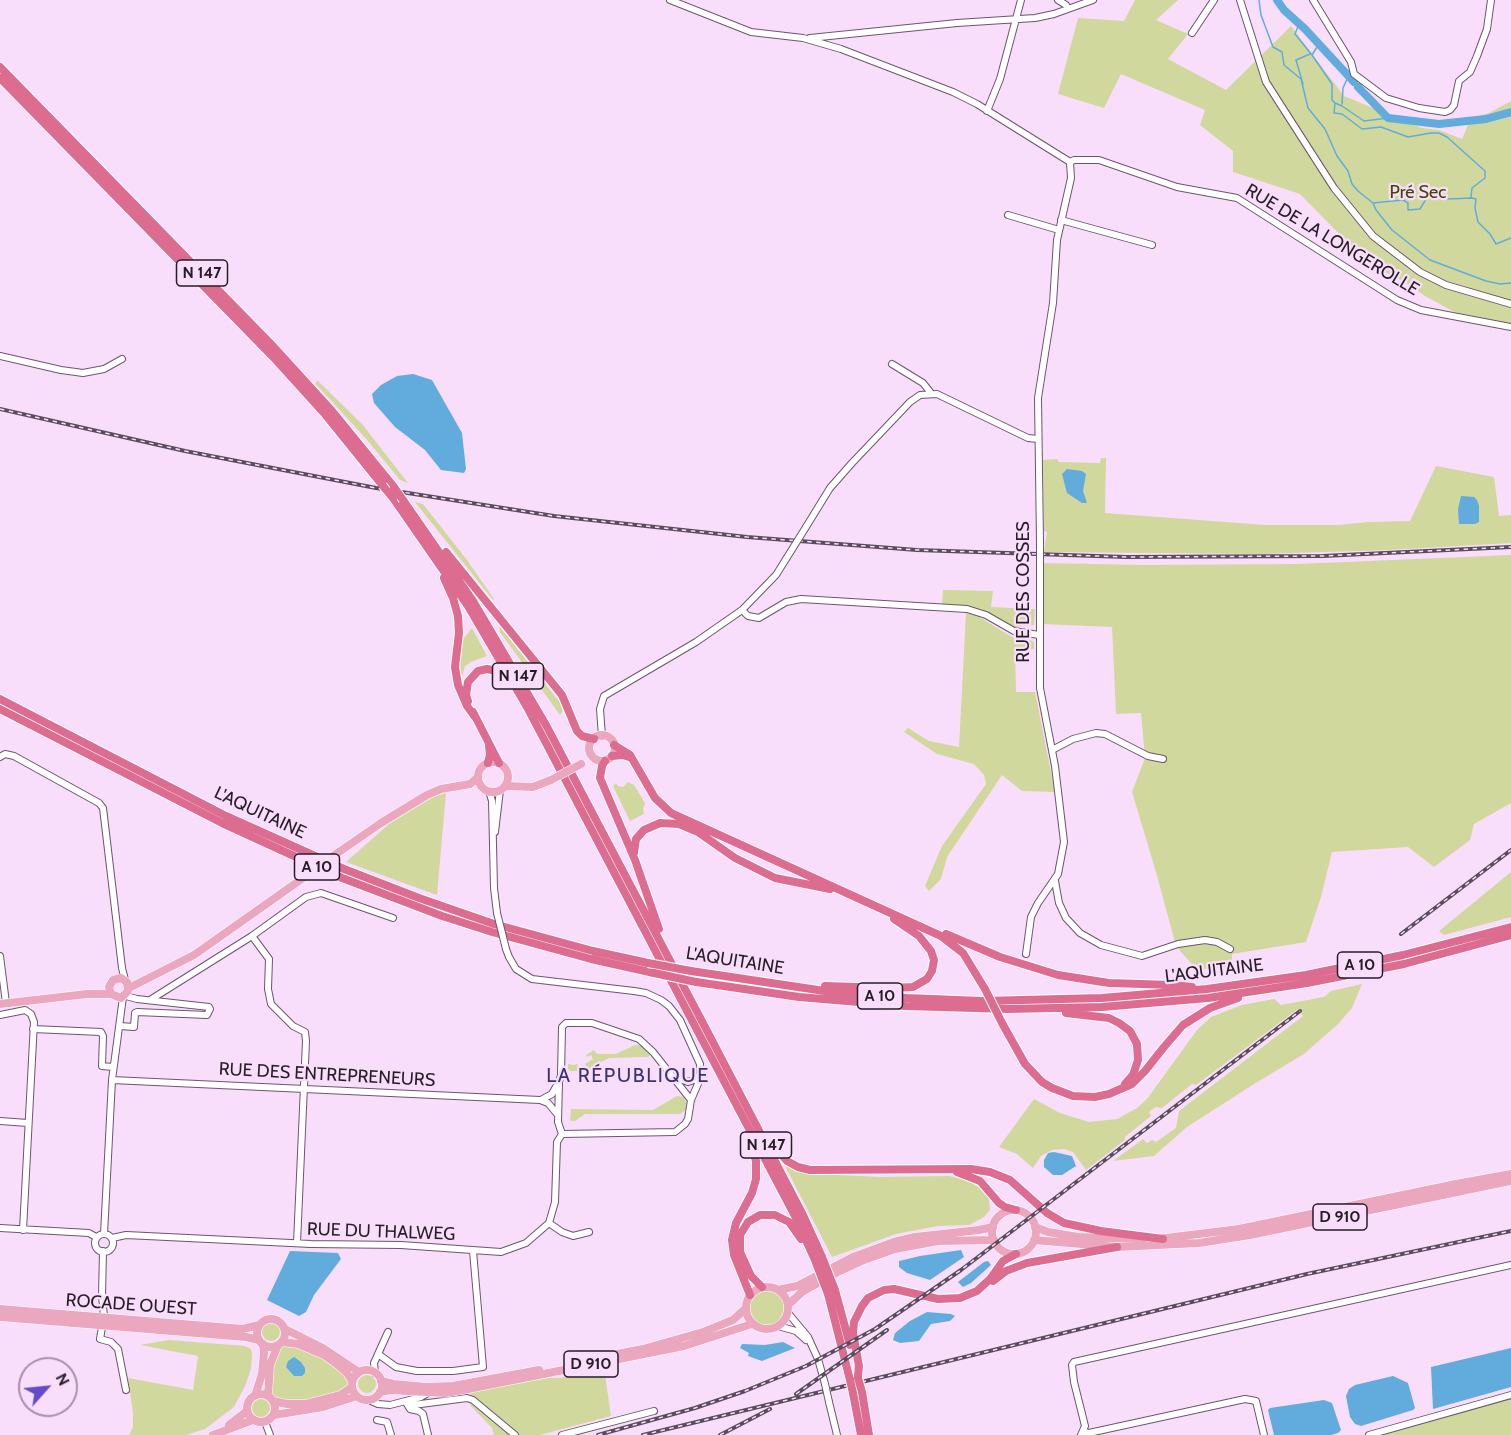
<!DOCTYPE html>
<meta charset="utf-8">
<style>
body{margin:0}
#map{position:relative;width:1511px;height:1435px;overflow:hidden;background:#f9defc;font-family:Cabin,sans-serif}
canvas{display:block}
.north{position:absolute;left:18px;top:1357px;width:60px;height:60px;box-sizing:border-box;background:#f9defc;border:2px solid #a591a7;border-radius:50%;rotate:63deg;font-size:16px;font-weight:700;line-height:24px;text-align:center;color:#261d27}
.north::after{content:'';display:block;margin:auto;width:21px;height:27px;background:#634dc6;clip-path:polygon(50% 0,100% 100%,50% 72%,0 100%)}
</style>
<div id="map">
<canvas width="1511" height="1435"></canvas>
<div class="north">N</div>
</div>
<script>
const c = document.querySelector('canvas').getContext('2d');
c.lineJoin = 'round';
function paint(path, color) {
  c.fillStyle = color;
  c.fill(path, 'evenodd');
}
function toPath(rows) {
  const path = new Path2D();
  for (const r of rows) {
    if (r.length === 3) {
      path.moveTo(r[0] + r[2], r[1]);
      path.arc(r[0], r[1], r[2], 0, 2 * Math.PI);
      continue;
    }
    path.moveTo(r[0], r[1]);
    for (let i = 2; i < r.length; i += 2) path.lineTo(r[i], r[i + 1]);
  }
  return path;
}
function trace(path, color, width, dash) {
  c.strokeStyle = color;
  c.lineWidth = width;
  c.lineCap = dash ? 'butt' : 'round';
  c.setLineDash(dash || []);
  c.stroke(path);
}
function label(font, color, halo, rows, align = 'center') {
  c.font = font + ' Cabin,sans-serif';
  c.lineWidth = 4.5;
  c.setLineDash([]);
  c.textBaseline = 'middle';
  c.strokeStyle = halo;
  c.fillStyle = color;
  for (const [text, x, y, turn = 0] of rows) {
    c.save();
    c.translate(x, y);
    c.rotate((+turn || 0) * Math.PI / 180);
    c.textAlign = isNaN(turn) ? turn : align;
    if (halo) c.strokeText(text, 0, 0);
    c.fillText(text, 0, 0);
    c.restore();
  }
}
const green = toPath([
 [1135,0,1178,0,1156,20,1188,34,1168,59,1226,90,1291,26,1344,96,1422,128,1439,130,1462,139,1471,118,1489,113,1511,101,1511,324,1458,314,1425,296,1405,282,1384,272,1356,251,1300,194,1233,172,1233,151,1200,125,1205,110,1121,74,1104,108,1058,94,1078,18,1124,21],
 [318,381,362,424,408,483,400,480,368,441,315,383],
 [1101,458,1106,458,1105,513,1266,525,1338,525,1369,522,1410,521,1436,466,1494,477,1499,516,1511,515,1511,543,1388,550,1261,554,1044,552,1047,532,1044,531,1043,460,1057,459,1059,462,1100,463],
 [415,502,423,504,467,560,494,599,493,600],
 [1511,555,1511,803,1474,824,1470,840,1434,867,1408,847,1332,852,1321,897,1306,942,1232,954,1232,966,1197,970,1176,946,1156,872,1132,792,1145,758,1141,713,1116,714,1112,627,1042,624,1043,563,1145,565,1297,564],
 [943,590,993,591,991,607,1035,609,1034,625,1015,627,972,607,942,606],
 [966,613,976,615,1012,637,1028,639,1034,642,1034,649,1015,650,1016,692,1035,692,1055,792,1022,791,1002,775,947,857,941,879,929,891,925,886,942,846,986,784,984,775,974,764,937,754,904,732,908,728,929,741,959,747],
 [500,627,561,704,563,711,560,715,500,632,499,628],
 [472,628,487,656,471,662,465,666,462,677,459,656,464,638],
 [628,782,634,785,645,803,643,809,644,814,630,821,613,786,616,783,618,786,623,787],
 [446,793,437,895,346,862,389,824,435,796],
 [1511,872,1511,917,1444,935,1439,931],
 [1362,984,1352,1008,1338,1024,1304,1054,1254,1084,1187,1127,1154,1156,1113,1161,1143,1139,1147,1143,1152,1140,1156,1142,1176,1128,1179,1111,1303,1016,1298,1009,1196,1085,1192,1084,1162,1108,1156,1107,1149,1112,1151,1116,1125,1137,1125,1140,1086,1170,1073,1152,1064,1149,1052,1150,1041,1156,1033,1168,1017,1154,999,1147,1034,1099,1060,1113,1089,1122,1117,1119,1137,1108,1147,1099,1197,1030,1211,1017,1242,1005,1274,999,1281,1005,1324,997,1331,991],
 [635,1045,645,1046,650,1055,648,1057,609,1058,585,1071,570,1071,568,1069,568,1064,574,1065,577,1064,579,1067,582,1065,583,1067,586,1066,585,1064,593,1059,591,1055,587,1057,586,1055,594,1050,597,1054,616,1054],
 [677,1096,684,1097,687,1105,686,1110,680,1114,585,1114,575,1121,570,1121,571,1109,653,1110],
 [785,1166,815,1174,880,1177,949,1176,967,1180,980,1188,989,1199,990,1210,984,1217,969,1225,938,1226,896,1234,832,1257],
 [767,1308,17],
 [271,1332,9],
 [169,1340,245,1346,251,1349,252,1354,251,1369,245,1386,234,1407,205,1429,186,1435,129,1435,133,1427,133,1413,128,1378,193,1390,198,1356,140,1345],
 [287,1345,317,1355,329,1362,343,1372,348,1380,348,1387,345,1390,297,1403,274,1398,271,1395,270,1378,278,1349],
 [604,1368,611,1416,540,1435,520,1435,468,1392,549,1378,561,1378],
 [367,1384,9],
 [1511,1398,1511,1435,1381,1435],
 [261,1408,9],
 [470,1401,512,1435,494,1435,492,1428,471,1406]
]);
const water = toPath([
 [413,374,432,380,462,433,466,469,464,473,441,470,425,450,395,427,374,403,372,394,381,385,397,376],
 [1067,469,1082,471,1086,474,1083,491,1087,503,1082,503,1067,493,1062,474],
 [1461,496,1474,497,1477,500,1479,506,1479,522,1475,524,1459,524,1458,509],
 [1054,1152,1072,1156,1076,1166,1062,1175,1053,1175,1044,1167,1044,1160,1048,1153],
 [961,1250,964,1257,930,1280,907,1273,899,1267,899,1261,920,1256],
 [290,1251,338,1253,341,1259,314,1295,306,1312,299,1316,267,1300],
 [988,1261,991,1265,971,1283,963,1287,958,1282,984,1262],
 [927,1312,951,1314,955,1316,950,1321,931,1324,919,1341,900,1343,893,1340,895,1333,910,1321],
 [783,1342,795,1348,762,1361,748,1356,749,1353,740,1348,742,1344,765,1345],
 [1511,1348,1511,1387,1433,1409,1431,1367],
 [294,1357,301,1362,305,1368,305,1373,302,1376,294,1376,286,1367,288,1361],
 [1393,1376,1408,1383,1415,1408,1413,1410,1361,1426,1355,1424,1350,1417,1346,1396,1349,1389,1355,1385],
 [1324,1400,1332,1403,1341,1430,1338,1433,1331,1435,1274,1435,1268,1410,1270,1408]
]);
const stream = toPath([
 [1259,0,1261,15,1273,47,1282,52,1284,65,1301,79,1308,108,1325,129,1337,156,1348,171,1352,184,1358,191,1373,203,1403,200,1408,203,1408,210,1420,209,1432,189,1437,189,1444,197,1448,199,1472,198,1476,199,1475,208,1478,222,1490,234,1496,244,1511,238],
 [1299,24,1295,34,1312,55],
 [1316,43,1317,47,1312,55,1332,84,1332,100,1335,103,1342,106,1364,121,1388,118],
 [1303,84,1296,60,1310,54],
 [1335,103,1334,113,1342,114,1362,129,1381,127,1408,137,1431,133,1439,133,1447,137,1485,171,1485,178,1472,188,1471,197],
 [1342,104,1343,88,1348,77],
 [1373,203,1376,210,1392,230,1430,260,1486,281,1500,284,1511,283]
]);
const river = toPath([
 [1277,0,1284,10,1305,29,1354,82],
 [1358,87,1388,118,1439,124,1486,119,1511,112]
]);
const minor = toPath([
 [670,0,751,32,803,38,841,49,953,92,977,104,1070,162],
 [1058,0,1066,5,1068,9],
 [1240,0,1266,82,1334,188,1373,236,1420,272,1446,285,1511,304],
 [1313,0,1351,62,1354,74,1386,98,1419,108,1445,112,1450,110,1454,105,1459,81,1470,72,1477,56,1487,29,1491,0],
 [1192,33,1214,0],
 [810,38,957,23,1035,18,1054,14,1093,0],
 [987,111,1000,79,1021,0],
 [1070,162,1074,160,1099,160,1177,187,1237,198,1397,300,1421,310,1511,327],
 [1008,215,1059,230],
 [1061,220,1152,245],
 [0,356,61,370,83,373,104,369,122,359],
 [892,364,923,383,931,393],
 [806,527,830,488,852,463,910,402,920,395,937,394,1028,438,1038,439],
 [1040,542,1038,398,1053,303,1057,240,1071,178,1070,162],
 [742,610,748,616,759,618,786,602,801,599,967,609,986,615,1014,631,1039,635],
 [602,736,600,709,604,696,696,642,742,610,776,575,786,559],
 [1052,750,1073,739,1096,733,1105,734,1148,756,1163,759],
 [0,757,5,754,14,756,99,803,103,808,122,968,125,980],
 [489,791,492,801,494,888,497,913],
 [495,832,500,790],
 [1055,881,1059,903,1066,918,1080,933,1101,945,1142,956,1178,944,1205,940,1217,942,1230,949],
 [252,936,269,959,268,989,271,1004,293,1026,305,1032,306,1041,297,1243],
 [506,949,509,957,516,969,532,979,634,991,646,993,661,1000,669,1006,680,1020,700,1064,700,1079,691,1100,688,1119,685,1124,675,1132,562,1134],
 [1026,954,1031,917,1038,903,1058,874,1064,842,1055,766,1040,688,1040,572],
 [0,956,6,1003],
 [150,1000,252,936,306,897,321,893,393,918],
 [0,1015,25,1010,31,1014,34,1022,23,1230],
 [120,1026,134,1027,135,1013,137,1012,207,1015,210,1009,209,1007,137,999,126,996],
 [33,1029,101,1032,103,1036,102,1066,113,1067],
 [672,1076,688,1082,694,1080,700,1075],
 [112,1080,540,1100,548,1103,558,1115],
 [541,1100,552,1094,557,1085],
 [0,1121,28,1123],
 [562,1134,558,1122,559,1082,561,1075,562,1027,566,1023,592,1023,639,1039,653,1052,691,1100],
 [549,1223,562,1232,573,1236,589,1232],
 [0,1228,89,1233,96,1237],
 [104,1234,112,1080,123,997],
 [104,1243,9],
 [112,1238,126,1235,311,1244,401,1245,501,1252,526,1243,549,1223,555,1202,557,1142,562,1134],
 [103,1251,102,1296,104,1316,100,1339,111,1342,118,1349,126,1390],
 [788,1313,808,1337,818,1359,825,1384],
 [778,1326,796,1331,806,1340],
 [378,1354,396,1367,417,1371,453,1371,483,1367,473,1251],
 [375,1373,374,1363,388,1332],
 [369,1400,378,1404,390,1405,421,1397,428,1393],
 [406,1401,407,1404,413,1405,467,1398,473,1400,515,1435],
 [829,1402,837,1435],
 [407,1404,410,1409,419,1411,423,1414,428,1435],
 [377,1420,387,1422,391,1435],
 [265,1422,270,1435],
 [1084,1432,1089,1433,1245,1399,1256,1401,1264,1435],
 [562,1435,654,1411],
 [1081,1435,1085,1426,1074,1382,1072,1365,1074,1362,1511,1265],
 [1369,1435,1511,1395]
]);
const major = toPath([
 [602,748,13],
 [493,777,15],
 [505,786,533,787,551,780],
 [336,854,381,823,427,795,441,789,470,784,478,777],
 [129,988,194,955,306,876],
 [0,1004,87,994,111,994,121,998,128,991,127,982,121,978,113,980,109,987,111,994],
 [1014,1232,22],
 [1035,1227,1048,1232,1078,1237,1143,1239],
 [1158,1239,1239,1229,1456,1184,1511,1174],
 [1034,1240,1117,1247,1199,1243,1250,1235,1511,1181],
 [767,1308,21],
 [778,1290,797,1286,853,1257,894,1242,915,1237,979,1230,993,1227],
 [788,1305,802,1292,834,1274,864,1260,895,1249,938,1241,994,1240],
 [0,1309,243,1329,259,1325],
 [0,1317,246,1337,259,1340],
 [271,1333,14],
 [285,1329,323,1348,359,1372],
 [282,1342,298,1344,324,1355,338,1365,347,1373,352,1381],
 [601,1357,643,1349,703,1332,733,1320,745,1309],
 [367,1385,15],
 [381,1381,393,1384,426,1387,453,1386,539,1370],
 [380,1392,390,1390,445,1393,463,1390,684,1346,752,1324],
 [261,1408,14],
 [255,1396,262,1374,264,1353,263,1344],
 [268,1396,270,1365,278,1345],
 [273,1401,287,1404,305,1404,340,1395,352,1387],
 [274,1415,323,1407,357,1396],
 [229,1425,247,1411],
 [213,1435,253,1420]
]);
const highway = toPath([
 [0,67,270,343,332,411,394,487],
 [0,78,276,360,324,413,383,486],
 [393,498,468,606,527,707,796,1218,815,1260],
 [403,500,473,601,546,725,705,1027,802,1213,822,1257],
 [446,552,562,695,577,731,582,736,594,739],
 [444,578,453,598,458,616,459,633,455,667,458,685,467,706,475,717],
 [0,699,226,816,344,869,419,898,494,924,593,951,648,963],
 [468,701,466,695,468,682,478,671,487,669,497,671,508,680],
 [0,709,222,823,342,878,442,916,492,932,591,959,654,973],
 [473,712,499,763],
 [614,745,630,755,655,798,671,813,941,936,963,953,985,989],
 [612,756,623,755,629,757],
 [605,761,602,766,600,778,635,860,659,929],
 [488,763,490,754,489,746],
 [634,853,636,839,644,830,660,823,679,824,698,832,735,858,775,878,830,889],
 [946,934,1000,957,1058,975,1109,983,1173,985,1192,987],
 [691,971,838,993,907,998,982,1001,1102,998,1207,989,1306,975,1403,955,1511,927],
 [696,982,799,997,906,1006,1008,1009,1102,1007,1208,998,1307,983,1404,964,1511,935],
 [825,986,890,988,913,987,927,979,932,971,934,960,931,951,919,936,894,919],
 [1066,1013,1109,1018,1119,1023,1130,1031,1137,1044,1138,1060,1133,1075,1125,1084],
 [1002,1023,1025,1064,1042,1082,1052,1088,1073,1096,1095,1097,1109,1094,1132,1084,1145,1071,1164,1047,1183,1025,1210,1008,1238,998],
 [749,1138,756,1161,756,1179,752,1193,736,1223,732,1240,734,1255,750,1295],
 [770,1141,787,1161,798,1167,810,1170,971,1169,990,1172,1010,1180,1047,1213,1064,1223,1101,1231,1163,1239],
 [957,1172,980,1181,999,1203,1005,1207,1016,1210],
 [993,1281,1006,1271,1027,1263,1117,1247],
 [762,1287,751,1276,740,1252,740,1235,748,1222,760,1215,775,1215,789,1222,801,1239],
 [835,1290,850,1345],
 [828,1294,850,1380],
 [858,1376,859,1366,853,1333,854,1322,862,1306,868,1298,884,1290,894,1289,938,1299,960,1298,977,1291,990,1279,1003,1261,1016,1254],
 [862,1392,869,1435],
 [853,1393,861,1435]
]);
const rail = toPath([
 [0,409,185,451,376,488,554,516,747,537,917,550,1126,557,1323,556,1511,547],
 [1401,934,1511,850],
 [796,1394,887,1330],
 [598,1435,695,1408,745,1391,806,1366,875,1329,961,1270,1300,1011],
 [643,1435,1307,1274,1511,1231],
 [720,1435,770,1409]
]);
const minorBridge = toPath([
 [786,559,806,527],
 [1040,572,1040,542],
 [497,913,506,949],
 [825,1384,829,1402]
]);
const majorBridge = toPath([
 [551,780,581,764],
 [306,876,336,854]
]);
const highwayBridge = toPath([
 [383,486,393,498],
 [394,487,403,500],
 [648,963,691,971],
 [654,973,696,982],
 [985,989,1002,1023],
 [822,1257,835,1290],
 [815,1260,828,1294],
 [858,1378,862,1392],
 [850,1380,853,1393]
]);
const shields = [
 [202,273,51],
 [518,676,51],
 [317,867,45],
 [1360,965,45],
 [880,996,45],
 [766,1145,51],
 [1340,1217,54],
 [591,1364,54]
];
const shieldNames = [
 ["N 147",202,273],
 ["N 147",518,676],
 ["A 10",317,867],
 ["A 10",1360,965],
 ["A 10",880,996],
 ["N 147",766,1145],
 ["D 910",1340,1217],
 ["D 910",591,1364]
];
const parkNames = [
 ["Pré Sec",1418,193]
];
const streetNames = [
 ["RUE DE LA LONGEROLLE",1332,240,31],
 ["RUE DES COSSES",1024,592,-90],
 ["L'AQUITAINE",260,813,25],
 ["L'AQUITAINE",735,961,9],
 ["L'AQUITAINE",1214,971,-7],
 ["RUE DES ENTREPRENEURS",327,1075,3],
 ["RUE DU THALWEG",381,1232,2],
 ["ROCADE OUEST",131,1305,4]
];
const neighbourhoodNames = [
 ["LA RÉPUBLIQUE",628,1076]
];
paint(green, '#d1d89d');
paint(water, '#61acdc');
trace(stream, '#61acdc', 1.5);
trace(river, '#61acdc', 8);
trace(minor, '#6c556f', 8);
trace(major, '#fff', 9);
trace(highway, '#fff', 10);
trace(minor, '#fff', 6);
trace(major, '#eaa7bd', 8);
trace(highway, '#dc6d91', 8);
trace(rail, '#594c5b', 4);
trace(rail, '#f9defc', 1.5, [4.5]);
trace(minorBridge, '#6c556f', 8, []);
trace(majorBridge, '#fff', 9, []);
trace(highwayBridge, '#fff', 10, []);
trace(minorBridge, '#fff', 6);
trace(majorBridge, '#eaa7bd', 8);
trace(highwayBridge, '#dc6d91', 8);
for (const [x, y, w] of shields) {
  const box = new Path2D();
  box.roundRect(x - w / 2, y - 13, w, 26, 4.5);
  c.fillStyle = '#f9defc';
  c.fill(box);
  trace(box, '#261d27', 1.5);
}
label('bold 16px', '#261d27', null, shieldNames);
label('18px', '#424507', '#f9defc', parkNames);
label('18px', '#261d27', '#f9defc', streetNames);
c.letterSpacing = '1.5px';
label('20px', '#3b336f', '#f9defc', neighbourhoodNames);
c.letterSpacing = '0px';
</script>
